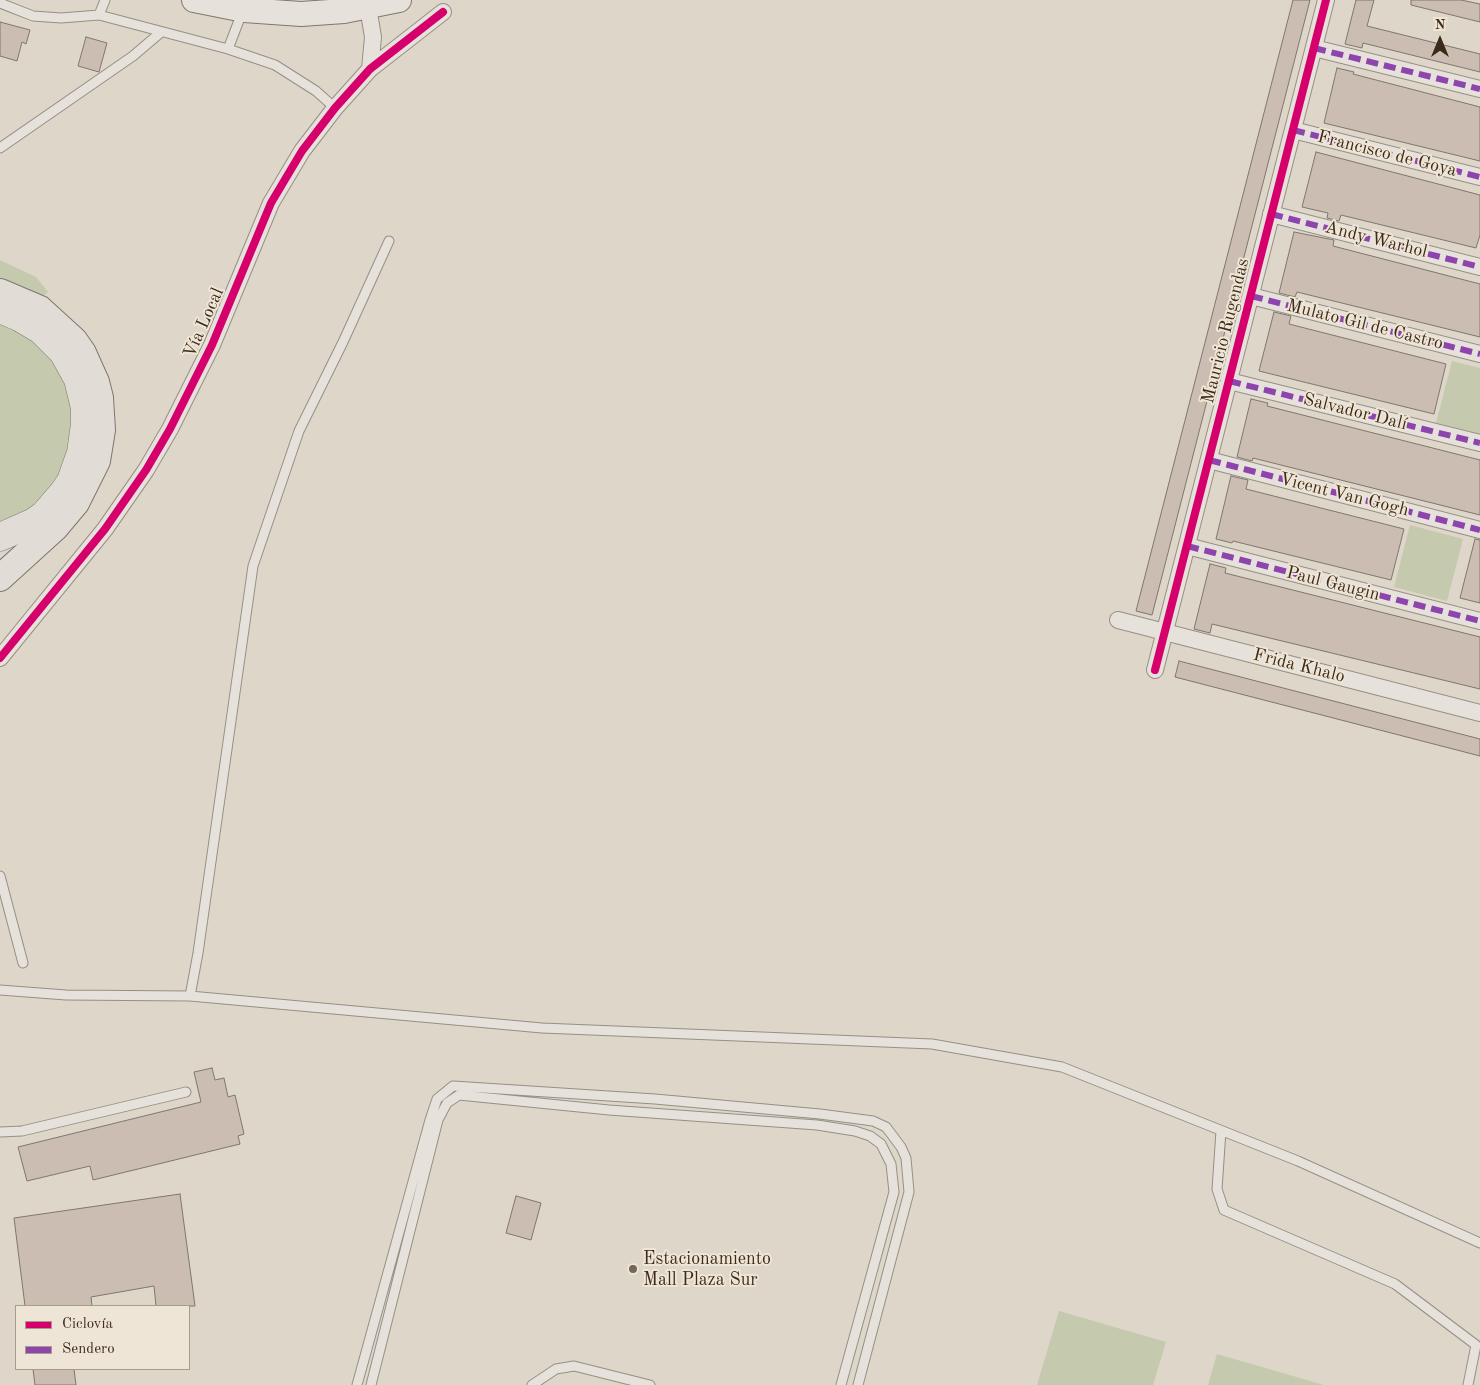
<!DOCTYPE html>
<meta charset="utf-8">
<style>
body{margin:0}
#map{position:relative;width:1480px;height:1385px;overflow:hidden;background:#ded6c9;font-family:"Old Standard TT",serif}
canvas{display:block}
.legend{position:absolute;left:15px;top:1305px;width:175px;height:65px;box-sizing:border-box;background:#efe5d6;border:1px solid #a79b8a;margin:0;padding:6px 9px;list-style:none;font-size:15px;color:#3c2b18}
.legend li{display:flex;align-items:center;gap:10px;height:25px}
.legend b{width:25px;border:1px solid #a79b8a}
.north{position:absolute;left:1415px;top:15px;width:50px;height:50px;-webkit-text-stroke:4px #efe5d6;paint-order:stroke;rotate:0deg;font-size:14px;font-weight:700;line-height:20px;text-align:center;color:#3c2b18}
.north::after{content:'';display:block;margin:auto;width:18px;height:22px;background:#3c2b18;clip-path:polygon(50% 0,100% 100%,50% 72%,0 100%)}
</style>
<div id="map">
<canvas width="1480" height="1385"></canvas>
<ul class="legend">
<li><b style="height:6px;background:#d6006c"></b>Ciclovía</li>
<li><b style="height:6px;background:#8e44ad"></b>Sendero</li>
</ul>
<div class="north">N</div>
</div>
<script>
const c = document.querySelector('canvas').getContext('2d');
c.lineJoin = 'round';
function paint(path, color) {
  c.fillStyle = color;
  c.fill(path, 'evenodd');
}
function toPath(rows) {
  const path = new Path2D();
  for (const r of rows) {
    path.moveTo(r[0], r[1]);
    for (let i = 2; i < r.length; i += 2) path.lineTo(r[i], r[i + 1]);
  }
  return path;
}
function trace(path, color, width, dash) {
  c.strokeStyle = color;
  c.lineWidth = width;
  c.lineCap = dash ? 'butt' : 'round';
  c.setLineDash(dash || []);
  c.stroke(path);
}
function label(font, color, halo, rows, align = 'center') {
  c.font = font + ' "Old Standard TT",serif';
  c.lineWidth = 4;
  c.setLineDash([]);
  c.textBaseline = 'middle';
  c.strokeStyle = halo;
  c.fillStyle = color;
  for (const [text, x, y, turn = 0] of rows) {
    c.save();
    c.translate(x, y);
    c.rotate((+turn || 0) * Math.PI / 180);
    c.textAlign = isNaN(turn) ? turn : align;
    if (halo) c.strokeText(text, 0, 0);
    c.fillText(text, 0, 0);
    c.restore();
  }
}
const green = toPath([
 [0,260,36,277,48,292,39,299,0,288],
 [0,321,25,330,50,355,63,374,73,405,72,444,64,466,43,497,17,517,0,524],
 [1452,361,1480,368,1480,434,1436,423],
 [1410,525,1463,539,1447,601,1394,587],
 [1059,1311,1166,1342,1153,1385,1037,1385],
 [1217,1354,1324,1385,1208,1385]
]);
const building = toPath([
 [1293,0,1310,0,1152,615,1136,611,1293,0],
 [1356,0,1374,0,1367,26,1480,54,1480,72,1363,43,1362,48,1345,44,1356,0],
 [1411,0,1461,0,1480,4,1480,22,1411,5,1411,0],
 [0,22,30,30,26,44,22,42,17,61,0,56,0,22],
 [86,37,107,43,99,72,78,66,86,37],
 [1337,68,1354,72,1353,74,1480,107,1480,161,1324,123,1337,68],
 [1316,152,1480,195,1480,235,1476,248,1341,215,1339,221,1327,218,1328,213,1302,207,1316,152],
 [1294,232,1334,240,1333,246,1480,284,1480,337,1297,292,1295,297,1279,293,1294,232],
 [1274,312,1291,316,1289,324,1446,364,1434,414,1259,371,1274,312],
 [1251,399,1268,403,1267,406,1480,460,1480,515,1253,458,1252,461,1237,457,1251,399],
 [1231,476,1248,480,1246,489,1404,529,1391,580,1233,541,1232,543,1216,539,1231,476],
 [1475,539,1480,540,1480,603,1460,598,1475,539],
 [1210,564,1226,568,1225,573,1480,637,1480,689,1212,624,1210,633,1194,629,1210,564],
 [1179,661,1480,739,1480,756,1175,677,1179,661],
 [212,1068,215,1080,224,1078,228,1097,235,1095,244,1134,238,1136,240,1144,93,1180,90,1166,27,1181,18,1147,201,1102,194,1072,212,1068],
 [180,1194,195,1306,156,1306,154,1286,91,1297,92,1306,25,1306,14,1218,180,1194],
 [516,1196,541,1203,531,1240,506,1233,516,1196],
 [33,1369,74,1369,76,1385,35,1385,33,1369]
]);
const lane = toPath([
 [0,3,33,16,61,18,99,15,228,49,275,65,316,91,335,108],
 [99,15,105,0],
 [228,49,243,10],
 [0,148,133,56,160,33],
 [0,876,23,963],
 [0,990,66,995,190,996,542,1028,932,1044,1062,1067,1298,1161,1480,1243],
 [190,996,198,953,253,566,299,431,343,342,389,241],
 [1221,1131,1217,1189,1224,1210,1395,1284,1476,1345,1468,1385],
 [0,1132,22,1131,186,1092],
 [357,1385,430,1120,437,1099,453,1086,655,1099,820,1114,873,1121,886,1127,901,1147,906,1158,909,1192,858,1385],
 [371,1385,438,1120,447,1103,459,1095,609,1110,817,1125,855,1131,870,1136,881,1144,891,1164,894,1192,841,1385],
 [532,1385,556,1369,574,1366,650,1385]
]);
const street = toPath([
 [368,7,373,37,370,69],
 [1314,48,1480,89],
 [1293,130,1480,177],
 [1271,214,1480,267],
 [1251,296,1480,354],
 [1229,381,1480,443],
 [1209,460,1480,530],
 [1187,546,1480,621],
 [1118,620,1480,713],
 [0,658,105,529,146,470,170,429,212,345,271,203,302,151,335,108,370,69,443,12],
 [1155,670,1326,0]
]);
const secondary = toPath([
 [194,0,244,10,301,14,344,11,399,0]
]);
const primary = toPath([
 [0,292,40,309,74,340,83,353,96,382,100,398,102,430,97,461,76,503,55,528,0,578]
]);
const highway = toPath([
 [0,309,19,317,41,330,63,352,78,379,85,408,85,424,81,453,71,481,63,493,44,515,34,522,0,537]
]);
const quiet = toPath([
 [1314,48,1480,89],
 [1293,130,1480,177],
 [1271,214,1480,267],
 [1251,296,1480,354],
 [1229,381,1480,443],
 [1209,460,1480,530],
 [1187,546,1480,621]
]);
const cycleway = toPath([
 [0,658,105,529,146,470,170,429,212,345,271,203,302,151,335,108,370,69,443,12],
 [1155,670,1326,0]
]);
const markers = [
 [633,1269,5,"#756756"]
];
const streetNames = [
 ["Francisco de Goya",1387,154,14],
 ["Andy Warhol",1376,240,14],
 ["Vía Local",204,323,-66],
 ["Mulato Gil de Castro",1365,325,14],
 ["Mauricio Rugendas",1226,331,-76],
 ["Salvador Dalí",1355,412,14],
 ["Vicent Van Gogh",1344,495,14],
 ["Paul Gaugin",1333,584,14],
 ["Frida Khalo",1299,666,14]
];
const poiNames = [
 ["Estacionamiento",643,1259],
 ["Mall Plaza Sur",643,1280]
];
paint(green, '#c5c9ad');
paint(building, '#cbbdb2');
trace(building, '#7e776e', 1);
trace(lane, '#968f85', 11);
trace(street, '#968f85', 18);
trace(secondary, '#7e776e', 26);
trace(primary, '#7e776e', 28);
trace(highway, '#7e776e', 29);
trace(lane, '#e6e1db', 9);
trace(street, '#e6e1db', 16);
trace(secondary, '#e6e1db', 24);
trace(primary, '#e1dcd5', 26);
trace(highway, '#e1dcd5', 28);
trace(quiet, '#8e44ad', 6, [12, 6]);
trace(cycleway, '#d6006c', 8);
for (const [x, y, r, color] of markers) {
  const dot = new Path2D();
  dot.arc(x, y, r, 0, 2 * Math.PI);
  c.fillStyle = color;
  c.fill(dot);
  trace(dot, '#efe5d6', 2);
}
label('18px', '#3c2b18', '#efe5d6', streetNames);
label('18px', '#3c2b18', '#efe5d6', poiNames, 'left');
</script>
